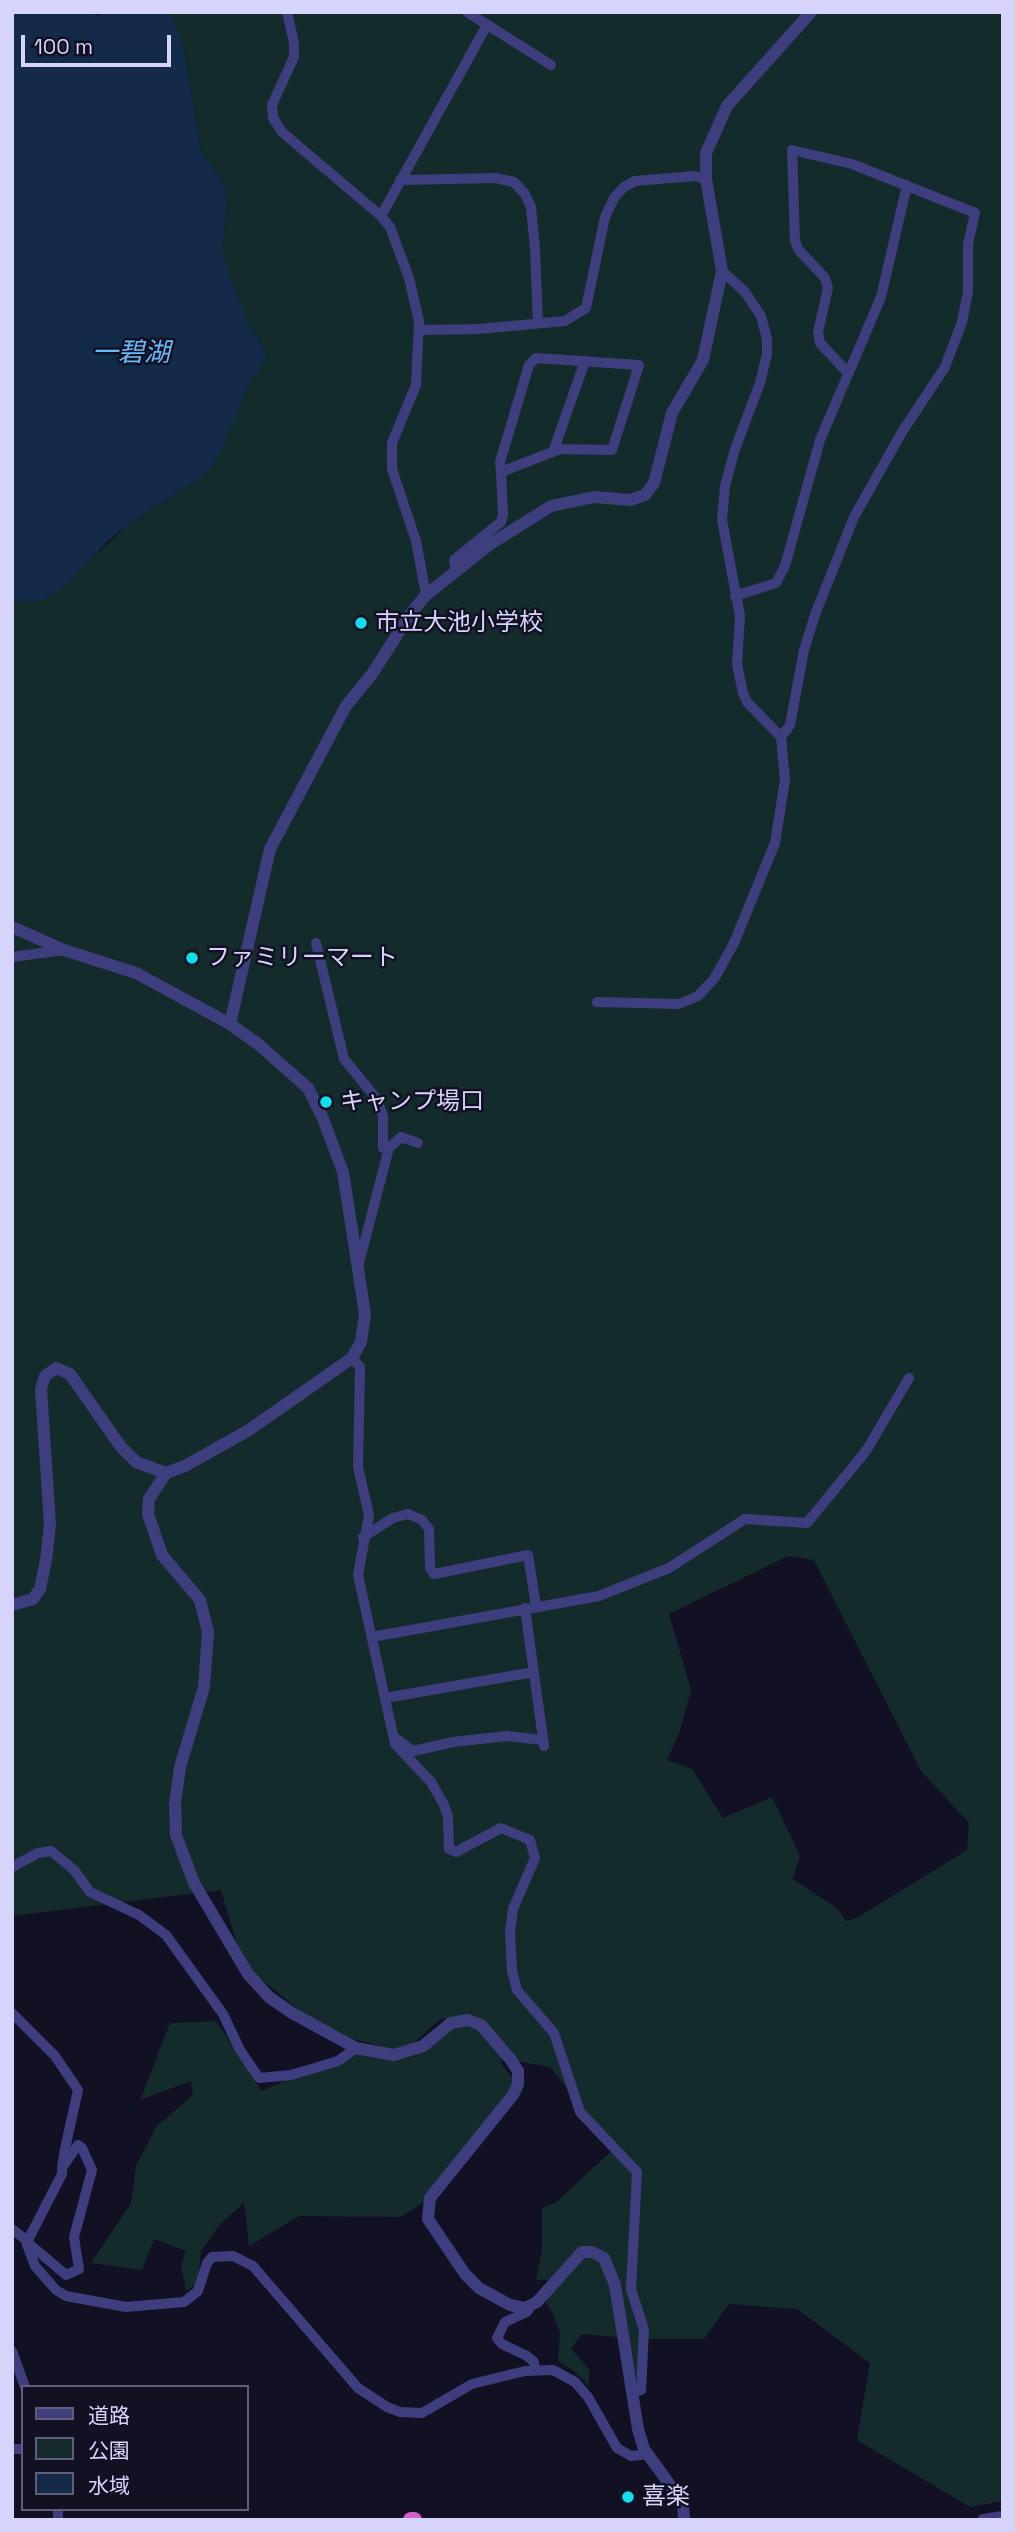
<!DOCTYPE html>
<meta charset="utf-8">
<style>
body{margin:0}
#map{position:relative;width:1015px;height:2532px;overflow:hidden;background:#121023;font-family:"Space Grotesk","Noto Sans JP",sans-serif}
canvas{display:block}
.frame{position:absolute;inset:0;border:14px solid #d7d4fc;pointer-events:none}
.legend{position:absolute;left:21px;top:2385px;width:228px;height:126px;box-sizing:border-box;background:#121023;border:2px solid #615e7a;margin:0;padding:9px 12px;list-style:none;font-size:21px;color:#d7d4fc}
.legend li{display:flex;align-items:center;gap:14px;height:35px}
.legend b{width:35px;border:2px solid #615e7a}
.scale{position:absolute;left:21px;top:35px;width:150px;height:32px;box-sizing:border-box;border:4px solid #d7d4fc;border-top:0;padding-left:9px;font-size:21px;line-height:24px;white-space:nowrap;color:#d7d4fc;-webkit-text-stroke:5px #121023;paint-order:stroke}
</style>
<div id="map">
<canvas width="1015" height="2532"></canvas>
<div class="frame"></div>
<ul class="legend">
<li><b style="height:9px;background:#3e3e7f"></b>道路</li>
<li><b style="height:19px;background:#132c2b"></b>公園</li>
<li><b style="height:19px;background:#132a49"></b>水域</li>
</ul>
<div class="scale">100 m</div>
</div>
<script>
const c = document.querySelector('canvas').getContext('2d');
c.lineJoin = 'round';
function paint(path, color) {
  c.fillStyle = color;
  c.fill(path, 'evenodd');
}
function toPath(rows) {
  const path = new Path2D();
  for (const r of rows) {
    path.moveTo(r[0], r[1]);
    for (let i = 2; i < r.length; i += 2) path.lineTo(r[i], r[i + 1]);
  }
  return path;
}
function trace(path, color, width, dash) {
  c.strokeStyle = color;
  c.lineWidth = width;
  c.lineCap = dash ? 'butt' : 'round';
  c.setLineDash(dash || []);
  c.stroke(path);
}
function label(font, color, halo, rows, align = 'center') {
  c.font = font + ' "Space Grotesk","Noto Sans JP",sans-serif';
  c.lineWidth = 5;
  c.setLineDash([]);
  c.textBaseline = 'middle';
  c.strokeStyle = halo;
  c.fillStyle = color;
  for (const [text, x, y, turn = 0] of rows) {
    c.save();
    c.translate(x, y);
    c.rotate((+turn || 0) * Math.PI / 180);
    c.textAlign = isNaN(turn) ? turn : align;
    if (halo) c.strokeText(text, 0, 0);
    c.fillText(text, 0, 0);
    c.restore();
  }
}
const green = toPath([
 [168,12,1003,12,1003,2501,970,2507,857,2440,870,2363,797,2309,729,2304,704,2339,645,2339,642,2366,636,2376,629,2338,582,2334,571,2349,589,2369,589,2386,574,2371,558,2361,560,2333,554,2316,546,2302,557,2286,549,2280,536,2280,542,2250,542,2208,555,2203,615,2148,550,2067,511,2060,502,2049,501,2064,518,2084,430,2198,401,2217,299,2216,249,2246,244,2203,220,2224,201,2251,198,2284,186,2291,181,2265,186,2251,154,2239,142,2270,91,2263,131,2203,136,2166,156,2127,193,2095,191,2081,140,2100,170,2023,216,2021,262,2091,356,2048,406,2058,451,2023,474,2018,441,2019,403,2052,327,2032,243,1965,221,1890,12,1916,12,601,51,596,130,523,204,476,250,382,265,360,264,347,250,327,225,268,223,251,227,194,223,182,201,151,184,48],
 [788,1556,814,1560,921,1771,969,1823,967,1850,857,1918,846,1921,837,1908,793,1879,800,1856,772,1797,723,1818,692,1769,667,1760,680,1731,691,1690,669,1614]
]);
const water = toPath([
 [12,12,92,12,98,16,103,12,168,12,172,17,184,48,201,151,223,182,227,194,223,251,226,267,250,327,264,347,266,360,250,382,219,456,204,476,130,523,109,540,63,588,42,600,24,602,12,601]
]);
const minor = toPath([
 [287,12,294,43,294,57,272,105,273,118,282,132,381,216,390,227,409,278,419,321,416,385,392,443,392,469,416,541,426,595],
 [467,12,551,65],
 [400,180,496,178,514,182,525,194,531,207,535,249,538,323],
 [381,216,487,25],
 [722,271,745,292,761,316,767,339,767,354,760,383,735,449,725,486,722,520,740,616,737,664,743,693,747,702,781,737],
 [419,330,479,329,565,321,586,308,605,217,614,198,624,187,635,181,695,176,706,179],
 [553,452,585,361],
 [456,571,454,560,501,522,503,515,501,472,500,462,529,365,536,358,639,365,612,450,560,449,501,472],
 [735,596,776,583,785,566,820,440,881,297,907,185],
 [316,943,344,1059,376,1098,383,1116,383,1148,389,1148],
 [12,957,64,950],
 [597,1002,679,1004,698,996,714,979,734,943,775,843,785,780,781,737,790,725,804,650,816,612,854,517,902,432,945,367,962,322,968,292,968,244,975,213,852,164,792,150,795,240,798,249,825,278,828,288,818,332,820,343,847,372],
 [359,1263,389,1148,401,1137,418,1143],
 [352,1358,360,1367,358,1467,369,1515,358,1575,395,1744,431,1782,444,1805,448,1817,449,1849,456,1852,501,1828,530,1840,535,1858,513,1909,510,1932,512,1971,517,1990,554,2033,580,2112,637,2172,631,2289,644,2330,641,2390,632,2393],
 [363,1537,393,1518,408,1514,422,1520,429,1529,430,1568,434,1574,528,1555,536,1606],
 [525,1608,544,1746],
 [372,1637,599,1596,669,1568,745,1519,807,1523,866,1451,909,1378],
 [385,1698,534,1672],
 [394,1737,413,1751,453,1742,507,1736,543,1740],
 [12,1867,38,1853,51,1851,74,1870,90,1892,139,1915,166,1935,223,2014,240,2050,259,2078,291,2075,338,2061,356,2048],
 [12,2013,55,2056,78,2090,65,2149,62,2168,62,2174,27,2242,66,2275,79,2269,74,2237,92,2170,82,2148,78,2145,62,2168],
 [12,2229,25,2239,35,2266,56,2290,66,2296,126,2307,184,2302,198,2291,207,2263,212,2257,233,2256,253,2266,358,2388,387,2407,400,2412,422,2413,472,2384,525,2371,553,2370,575,2382,588,2397,617,2448,631,2456,648,2454],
 [531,2306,527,2312,505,2322,497,2338,502,2344,527,2356,534,2362,535,2369],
 [12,2351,25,2387],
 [12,2449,23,2449],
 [58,2509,58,2520]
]);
const tertiary = toPath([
 [12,927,64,950,136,973,230,1024,258,1044,308,1088,322,1116,343,1172,365,1314,361,1342,352,1358,249,1430,185,1466,166,1473,149,1499,148,1514,162,1555,200,1600,208,1632,204,1687,180,1767,175,1804,176,1835,194,1883,248,1974,269,1997,292,2013,356,2048,394,2055,423,2046,451,2023,468,2020,481,2025,511,2060,518,2071,518,2084,513,2095,430,2198,428,2219,465,2274,479,2288,510,2305,525,2308,537,2302,582,2252,592,2252,604,2258,615,2285,638,2429,644,2449,683,2503,684,2520],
 [230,1024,270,849,346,706,372,674,411,613,426,595,489,545,551,506,594,497,630,500,645,495,654,483,672,413,703,360,722,271,706,179,706,153,727,106,811,12],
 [12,1605,33,1599,40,1589,46,1560,50,1525,41,1389,45,1376,56,1368,70,1374,121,1447,136,1462,166,1473],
 [983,2520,1003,2517]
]);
const trunk = toPath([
 [411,2520,414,2520]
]);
const markers = [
 [361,623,7,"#0fdfee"],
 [192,958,7,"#0fdfee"],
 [326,1102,7,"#0fdfee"],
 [628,2497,7,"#0fdfee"]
];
const poiNames = [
 ["市立大池小学校",375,623],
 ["ファミリーマート",206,958],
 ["キャンプ場口",340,1102],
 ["喜楽",642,2497]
];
const waterNames = [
 ["一碧湖",131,354]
];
paint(green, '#132c2b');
paint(water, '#132a49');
trace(minor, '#3e3e7f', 10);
trace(tertiary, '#3e3e7f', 12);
trace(trunk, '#d75cce', 16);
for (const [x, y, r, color] of markers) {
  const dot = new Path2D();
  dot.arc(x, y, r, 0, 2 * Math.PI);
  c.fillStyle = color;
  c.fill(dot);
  trace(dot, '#121023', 2.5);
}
label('24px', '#d7d4fc', '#121023', poiNames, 'left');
label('italic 26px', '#69b9f6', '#121023', waterNames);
</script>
